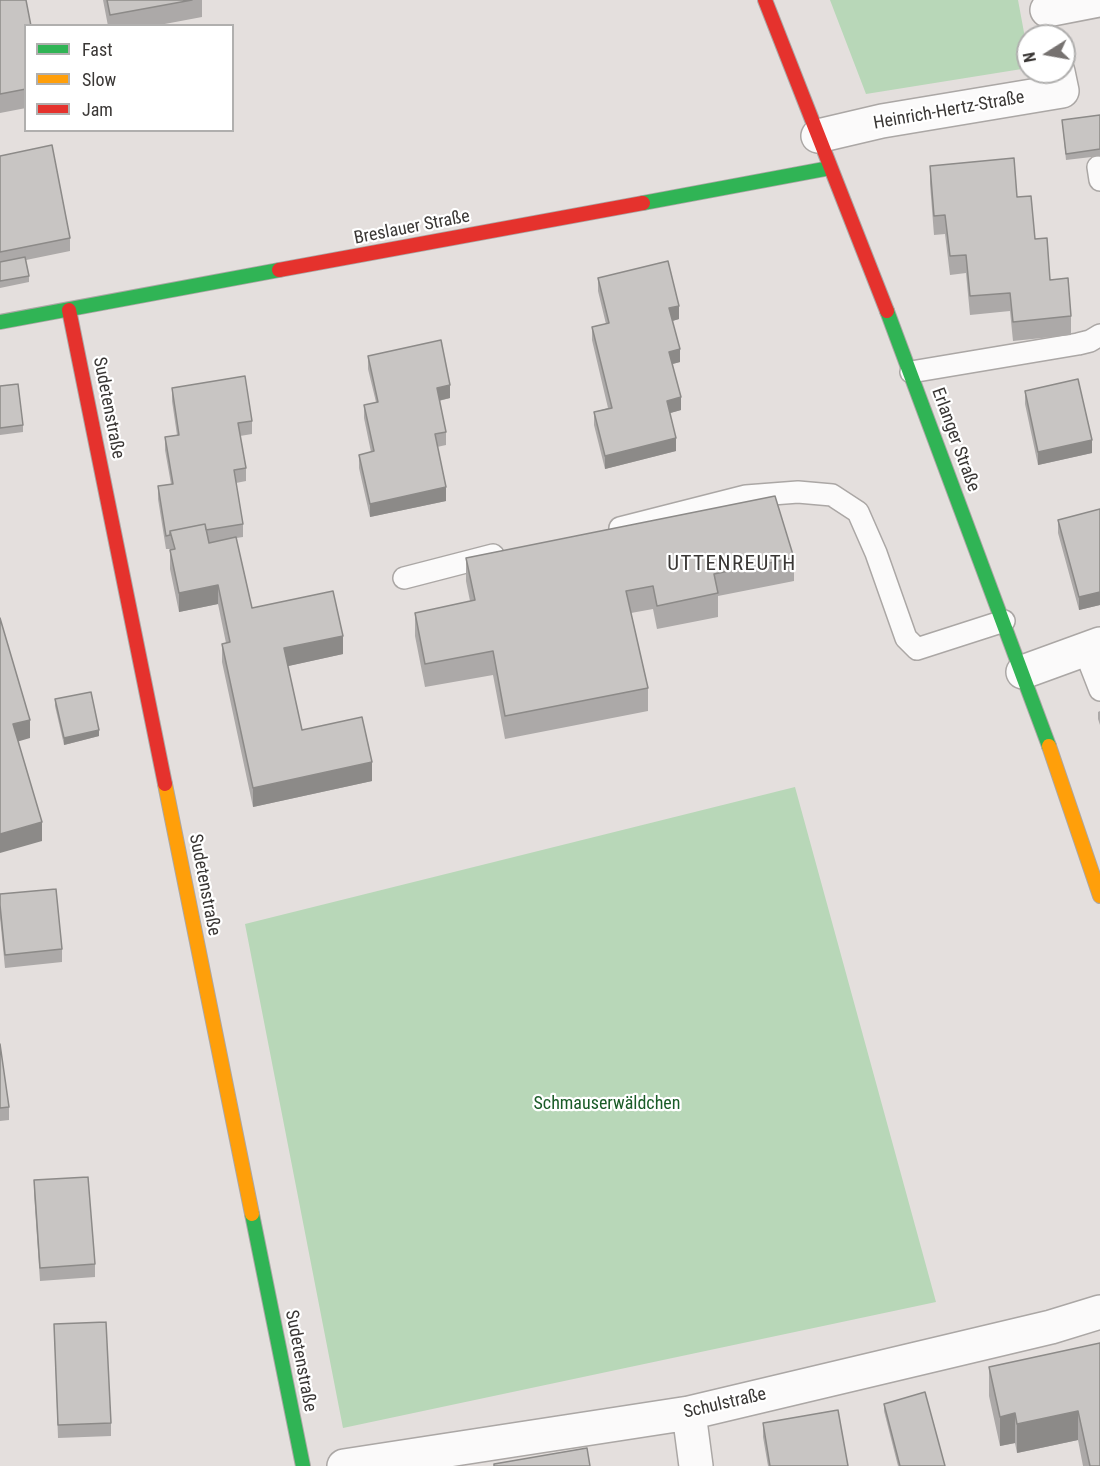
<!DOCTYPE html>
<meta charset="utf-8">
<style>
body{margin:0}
#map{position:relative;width:1100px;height:1466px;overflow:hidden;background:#e4dfdd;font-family:"Roboto Condensed",sans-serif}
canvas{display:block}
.legend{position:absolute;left:24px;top:24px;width:210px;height:108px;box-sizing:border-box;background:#fff;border:2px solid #b0afae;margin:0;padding:8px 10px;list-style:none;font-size:18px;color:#3a3735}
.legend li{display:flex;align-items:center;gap:12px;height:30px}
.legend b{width:30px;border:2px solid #b0afae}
.north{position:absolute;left:1016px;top:24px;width:60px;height:60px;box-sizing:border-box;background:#fff;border:2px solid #b0afae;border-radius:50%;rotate:259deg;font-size:16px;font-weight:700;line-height:24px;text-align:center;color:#3a3735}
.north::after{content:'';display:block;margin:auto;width:21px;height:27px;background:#767270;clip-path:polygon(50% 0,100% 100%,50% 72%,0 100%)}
</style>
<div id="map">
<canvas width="1100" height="1466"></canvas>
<ul class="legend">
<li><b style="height:8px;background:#30b455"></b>Fast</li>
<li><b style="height:8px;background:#ff9f0a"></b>Slow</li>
<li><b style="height:8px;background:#e5322d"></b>Jam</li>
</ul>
<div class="north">N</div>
</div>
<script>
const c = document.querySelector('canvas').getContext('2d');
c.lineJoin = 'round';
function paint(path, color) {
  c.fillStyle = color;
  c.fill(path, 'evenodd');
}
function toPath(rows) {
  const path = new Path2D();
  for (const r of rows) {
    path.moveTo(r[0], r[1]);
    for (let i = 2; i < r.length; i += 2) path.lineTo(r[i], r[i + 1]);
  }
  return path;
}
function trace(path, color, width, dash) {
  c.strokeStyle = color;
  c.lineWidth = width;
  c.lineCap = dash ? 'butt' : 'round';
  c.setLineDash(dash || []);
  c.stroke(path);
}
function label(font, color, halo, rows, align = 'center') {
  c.font = font + ' "Roboto Condensed",sans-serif';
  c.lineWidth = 4.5;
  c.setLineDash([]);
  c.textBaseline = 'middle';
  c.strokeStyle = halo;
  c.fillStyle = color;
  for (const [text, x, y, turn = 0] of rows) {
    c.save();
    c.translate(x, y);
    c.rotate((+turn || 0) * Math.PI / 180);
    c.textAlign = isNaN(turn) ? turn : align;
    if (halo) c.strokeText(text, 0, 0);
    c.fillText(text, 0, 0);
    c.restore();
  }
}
const green = toPath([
 [830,0,1018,0,1028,54,1028,68,866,94],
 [795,787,936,1302,343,1428,245,924]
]);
const lane = toPath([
 [1098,167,1100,180],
 [911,372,1078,344,1090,341,1100,335],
 [620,528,746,496,798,492,832,495,858,512,876,553,906,638,917,649,1004,621],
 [404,578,493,555],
 [1084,649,1100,690]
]);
const street = toPath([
 [1047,10,1099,0],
 [818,136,882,121,1062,91,1058,72],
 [1023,672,1100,644],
 [689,1413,696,1466],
 [344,1466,689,1413,1051,1327,1100,1312]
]);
const fast = toPath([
 [643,203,830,168],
 [887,311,1049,746],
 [0,322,279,270],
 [252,1214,303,1466]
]);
const slow = toPath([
 [1049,746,1100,896],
 [165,784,252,1214]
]);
const jam = toPath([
 [765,0,887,311],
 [279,270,643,203],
 [69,310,165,784]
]);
const wall = toPath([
 [0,0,26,26,26,108,0,113],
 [103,0,202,0,202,17,154,26,108,26],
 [1100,115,1100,156,1066,160,1062,120],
 [0,156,70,238,70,251,26,260,29,276,29,282,0,288],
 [930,166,1017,197,1035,239,1050,280,1071,316,1071,335,1013,341,1010,311,970,315,966,273,950,275,945,234,934,235,930,184],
 [598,278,679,319,672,321,680,362,672,364,681,410,670,413,676,451,605,469,594,425,594,412,608,408,592,340,592,327,606,324,598,291],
 [368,356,450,398,439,401,446,432,446,445,437,447,446,501,370,517,359,468,359,455,371,452,364,418,364,405,376,402,368,369],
 [0,386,23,425,23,432,0,435],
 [172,388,252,421,252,434,240,436,246,468,246,481,236,483,243,524,243,537,236,538,252,608,343,654,288,666,302,730,372,781,253,807,222,662,222,644,226,643,218,604,179,612,170,569,170,549,166,549,158,499,158,486,171,484,165,450,165,437,177,435,172,401],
 [1025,391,1092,453,1038,465,1025,404],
 [1100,509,1100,605,1079,610,1058,533,1058,520],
 [466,558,794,558,794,581,718,596,718,617,657,629,653,609,631,613,648,688,648,711,505,739,493,675,425,687,415,636,415,613,470,601,466,581],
 [55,699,99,736,64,745,55,706],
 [1100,711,1100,725,1098,719,1098,712],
 [0,894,62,949,62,962,5,968,0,918],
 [0,1044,9,1107,9,1120,0,1121],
 [34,1180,95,1264,95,1277,40,1281,34,1193],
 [54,1324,111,1423,111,1436,58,1438],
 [1100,1343,1100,1466,1083,1466,1078,1440,1017,1453,1015,1443,1000,1446,989,1396,989,1367],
 [884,1404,945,1466,898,1466,884,1411],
 [763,1423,848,1466,768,1466,763,1437]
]);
const shadedWall = toPath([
 [679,306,679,319,669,322,669,308],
 [680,349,680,362,669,365,669,352],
 [450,385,450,398,437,401,437,388],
 [681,397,681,410,667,414,667,401],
 [676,438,676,451,605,469,605,456],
 [1092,440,1092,453,1038,465,1038,452],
 [446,487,446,501,370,517,370,504],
 [218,585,218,604,179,612,179,593],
 [1100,592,1100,605,1079,610,1079,597],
 [343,636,343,654,284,667,284,648],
 [30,720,30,738,13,743,13,724],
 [99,730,99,736,64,745,64,738],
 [372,762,372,781,253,807,253,788],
 [42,822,42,841,0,853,0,834],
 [1078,1411,1078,1440,1017,1453,1017,1424],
 [1015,1413,1015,1443,1000,1446,1000,1417]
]);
const building = toPath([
 [0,0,26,0,31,26,26,26,26,89,0,94,0,0],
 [107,0,192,0,110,15,107,0],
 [1100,115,1100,149,1066,154,1062,120,1100,115],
 [52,145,70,238,0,252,0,156,52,145],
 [1014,158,1017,197,1031,196,1035,239,1047,238,1050,280,1068,278,1071,316,1013,322,1010,293,970,296,966,255,950,256,945,215,934,216,930,166,1014,158],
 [25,257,29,276,0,281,0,262,25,257],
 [668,261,679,306,669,308,680,349,669,352,681,397,667,401,676,438,605,456,594,412,612,408,592,327,609,323,598,278,668,261],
 [441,340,450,385,437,388,446,432,435,434,446,487,370,504,359,455,374,451,364,405,378,402,368,356,441,340],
 [245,376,252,421,238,423,246,468,234,470,243,524,206,530,205,524,170,531,170,535,166,536,158,486,173,484,165,437,179,435,172,388,245,376],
 [1078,379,1092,440,1038,452,1025,391,1078,379],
 [18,384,23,425,0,428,0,386,18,384],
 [775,496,794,558,714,574,718,593,657,606,653,586,626,591,648,688,505,716,493,651,425,664,415,613,475,600,466,558,775,496],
 [1100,509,1100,592,1079,597,1058,520,1100,509],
 [205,524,209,543,236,537,252,608,333,591,343,636,284,648,302,730,362,717,372,762,253,788,222,644,230,642,218,585,179,593,170,550,175,549,170,531,205,524],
 [0,618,30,720,13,724,42,822,0,834,0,618],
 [91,692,99,730,64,738,55,699,91,692],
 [56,889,62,949,5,955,0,905,0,894,56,889],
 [0,1044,9,1107,0,1108,0,1044],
 [88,1177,95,1264,40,1268,34,1180,88,1177],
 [106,1322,111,1423,58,1425,54,1324,106,1322],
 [1100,1343,1100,1466,1090,1466,1078,1411,1017,1424,1015,1413,1000,1417,989,1367,1100,1343],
 [925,1392,945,1466,900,1466,884,1404,925,1392],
 [838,1410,848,1466,770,1466,763,1423,838,1410],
 [587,1448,590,1466,494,1466,494,1464,587,1448]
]);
const streetNames = [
 ["Heinrich-Hertz-Straße",949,111,-10],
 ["Breslauer Straße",412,228,-11],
 ["Sudetenstraße",108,408,79],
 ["Erlanger Straße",955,440,70],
 ["Sudetenstraße",204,885,79],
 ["Sudetenstraße",300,1361,79],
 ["Schulstraße",725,1404,-13]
];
const parkNames = [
 ["Schmauserwäldchen",607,1104]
];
const quarterNames = [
 ["UTTENREUTH",732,565]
];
paint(green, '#b8d7b8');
trace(lane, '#aba7a5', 24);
trace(street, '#aba7a5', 36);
trace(fast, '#aba7a5', 16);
trace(slow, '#aba7a5', 16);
trace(jam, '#aba7a5', 16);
trace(lane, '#fbfafa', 21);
trace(street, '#fbfafa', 33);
trace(fast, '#30b455', 14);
trace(slow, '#ff9f0a', 14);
trace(jam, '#e5322d', 14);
paint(wall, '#aca9a8');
paint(shadedWall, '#8c8a88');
paint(building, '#c8c5c3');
trace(building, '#8c8a88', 1.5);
label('18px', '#3a3735', '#fff', streetNames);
label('18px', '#195b27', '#fff', parkNames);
c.letterSpacing = '1.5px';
label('21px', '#3a3735', '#fff', quarterNames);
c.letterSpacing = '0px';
</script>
